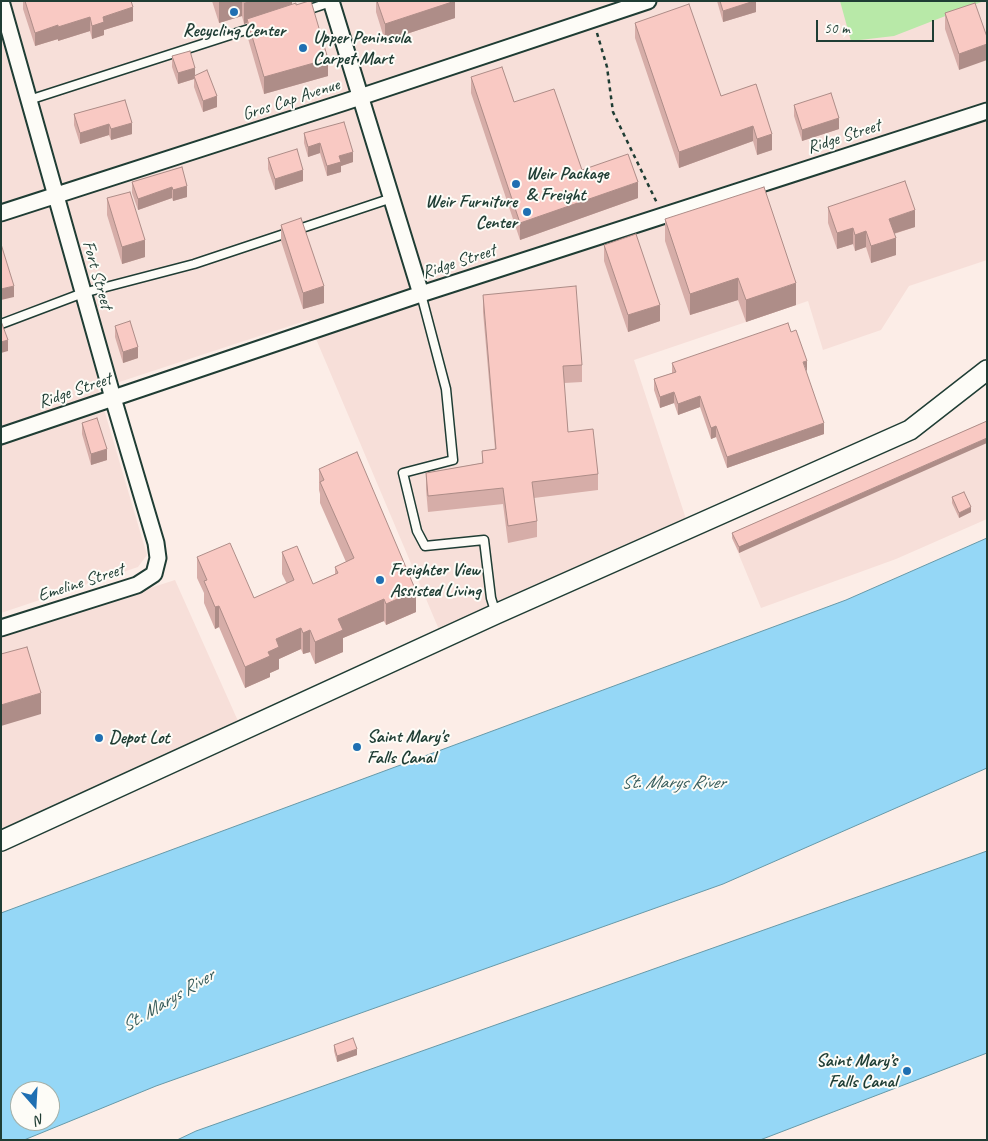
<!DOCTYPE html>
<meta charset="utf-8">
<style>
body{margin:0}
#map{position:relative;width:988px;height:1141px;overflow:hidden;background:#fcede7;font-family:Caveat,sans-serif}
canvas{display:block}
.frame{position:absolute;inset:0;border:2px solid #1f3d34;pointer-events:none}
.north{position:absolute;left:10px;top:1081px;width:50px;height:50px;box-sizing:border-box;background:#fdfcf7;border:1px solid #a4b0a9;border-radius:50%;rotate:161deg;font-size:14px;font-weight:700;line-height:20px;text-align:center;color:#1f3d34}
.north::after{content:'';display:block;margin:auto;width:18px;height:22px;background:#1f6fb2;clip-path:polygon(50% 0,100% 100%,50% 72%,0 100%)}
.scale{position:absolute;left:816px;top:20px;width:118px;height:22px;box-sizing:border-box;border:2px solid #1f3d34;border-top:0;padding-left:6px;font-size:15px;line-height:18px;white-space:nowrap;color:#1f3d34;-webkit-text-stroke:4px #fdfcf7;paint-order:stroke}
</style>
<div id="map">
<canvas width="988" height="1141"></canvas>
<div class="frame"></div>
<div class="north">N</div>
<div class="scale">50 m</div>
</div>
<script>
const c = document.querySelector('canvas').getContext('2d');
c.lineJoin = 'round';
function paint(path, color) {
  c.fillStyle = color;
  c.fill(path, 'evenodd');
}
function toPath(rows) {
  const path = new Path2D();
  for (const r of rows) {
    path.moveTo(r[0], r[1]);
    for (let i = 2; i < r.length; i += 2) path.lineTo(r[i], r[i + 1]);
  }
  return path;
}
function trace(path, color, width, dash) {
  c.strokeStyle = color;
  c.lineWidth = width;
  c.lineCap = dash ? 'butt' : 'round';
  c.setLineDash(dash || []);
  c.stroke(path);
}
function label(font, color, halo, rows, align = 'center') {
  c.font = font + ' Caveat,sans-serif';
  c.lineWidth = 4;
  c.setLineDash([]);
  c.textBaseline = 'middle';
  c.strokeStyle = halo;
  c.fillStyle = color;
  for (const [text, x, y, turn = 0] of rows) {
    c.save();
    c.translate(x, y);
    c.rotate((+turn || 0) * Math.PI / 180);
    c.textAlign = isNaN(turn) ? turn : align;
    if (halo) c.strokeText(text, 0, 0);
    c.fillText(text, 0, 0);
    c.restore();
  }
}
const built = toPath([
 [1,1,987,1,987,260,909,286,881,330,823,350,808,301,634,360,687,522,440,632,308,320,98,389,147,555,138,567,1,613],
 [987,426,987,519,896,559,761,608,732,538],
 [175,580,238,721,1,830,1,636]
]);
const green = toPath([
 [840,1,984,1,894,36,851,41]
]);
const water = toPath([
 [987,538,987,768,723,884,156,1086,24,1140,1,1140,1,913,846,600,987,538],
 [20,1091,50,1091,50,1121,20,1121,20,1091],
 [987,851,987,1053,760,1140,177,1140,196,1131,987,851]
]);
const path = toPath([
 [597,33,607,67,613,112,657,203]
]);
const service = toPath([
 [304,11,331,2],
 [29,100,255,27],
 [421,294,446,389,453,460,403,473,417,531,425,546,484,540,491,598,496,614],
 [1,324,83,293,194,264,392,198]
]);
const minor = toPath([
 [331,1,421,294],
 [1,213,345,102,648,1],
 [1,436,421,294,987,111],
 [1,628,137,585,154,574,158,558,156,543,113,398,1,1]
]);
const tertiary = toPath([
 [1,841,496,614,910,430,987,370]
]);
const wall = toPath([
 [23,1,131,1,133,21,104,30,104,35,92,39,90,31,58,41,58,39,35,46,23,9],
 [212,1,292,1,292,4,328,76,264,94,247,35,247,23,244,24,242,16,219,23],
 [376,1,455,1,455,18,385,41,376,12],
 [717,1,756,1,756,12,723,22],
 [975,3,959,70,945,29,945,13],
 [635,23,721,96,756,84,772,150,757,155,753,141,679,168,635,38],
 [172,56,195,75,217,107,203,112,194,87,194,79,178,84,172,67],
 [471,77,514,102,582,170,638,198,520,240,471,93],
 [125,100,132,134,111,140,109,135,80,144,74,125,74,114],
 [794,105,839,129,802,141,794,116],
 [304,133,353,162,341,166,341,172,327,176,320,153,308,157,304,143],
 [268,158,303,181,275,190,268,169],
 [182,167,187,197,173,201,172,198,138,210,132,193,132,182],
 [107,198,145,257,122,264,107,215],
 [828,207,915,227,894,234,896,255,871,263,866,247,855,251,853,244,837,249,828,223],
 [665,219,796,305,746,322,738,300,690,315,665,241],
 [281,225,324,303,303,309,281,241],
 [604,245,660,321,628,332,604,261],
 [483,295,582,365,582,382,564,383,568,432,598,474,598,490,534,498,537,521,537,537,508,543,503,504,428,512,426,489,426,473,482,463,482,451,495,449,483,312],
 [115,326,138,358,123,363,115,337],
 [672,363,806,372,824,434,727,468,716,437,711,439,700,407,678,415,674,403,660,408,654,390,654,379,672,373],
 [987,421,739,553,732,538,732,533],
 [82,423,107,460,91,465,82,434],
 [319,469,416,612,386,625,384,621,343,638,343,652,315,664,310,652,303,654,301,649,279,659,279,669,270,673,270,677,245,688,219,627,215,629,204,603,204,593,197,578,197,557,254,598,287,584,282,574,282,552,313,584,335,574,335,567,346,562,320,503,320,494,319,490],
 [952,497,971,512,959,518,952,503],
 [334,1045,357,1055,337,1062,334,1051]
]);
const shadedWall = toPath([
 [221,1,242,1,242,16,219,23,219,2],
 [249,1,292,1,292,9,247,19,247,23,244,24,244,3],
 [455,1,455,18,385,41,385,24],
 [754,1,756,1,756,12,723,22,723,11],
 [133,7,133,21,104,30,104,35,92,39,92,26,103,17],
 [90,17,90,31,58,41,58,27],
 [58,25,58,39,35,46,35,33],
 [987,44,987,60,959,70,959,54],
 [328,59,328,76,264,94,264,77],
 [195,68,195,79,194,76,194,79,178,84,178,73],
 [217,96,217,107,203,112,203,101],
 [839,118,839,129,802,141,802,130],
 [132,123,132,134,111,140,111,129],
 [109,124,109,135,80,144,80,133],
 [753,126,753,141,679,168,679,152],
 [772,134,772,150,757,155,757,139],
 [320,143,320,153,308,157,308,147],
 [353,152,353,162,341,166,341,172,327,176,327,166,339,156],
 [303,170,303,181,275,190,275,179],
 [638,182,638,198,520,240,520,223],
 [187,186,187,197,173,201,173,190],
 [172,187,172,198,138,210,138,199],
 [915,210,915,227,889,235,889,219],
 [853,228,853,244,837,249,837,233],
 [866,231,866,247,855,251,855,235],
 [896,238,896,255,871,263,871,246],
 [145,240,145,257,122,264,122,247],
 [738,278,738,300,690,315,690,294],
 [796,283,796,305,746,322,746,300],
 [14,286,14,297,1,300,1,289],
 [324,286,324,303,303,309,303,293],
 [660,305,660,321,628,332,628,315],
 [8,340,8,351,1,353,1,342],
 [138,347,138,358,123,363,123,352],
 [807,361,807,372,803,362],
 [674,392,674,403,660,408,660,397],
 [700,396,700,407,678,415,678,404],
 [824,423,824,434,727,468,727,457],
 [716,426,716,437,711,439,711,428],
 [987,438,987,443,739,553,739,547],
 [107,449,107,460,91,465,91,454],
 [971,507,971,512,959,518,959,513],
 [416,591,416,612,386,625,386,604],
 [384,599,384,621,343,638,343,652,315,664,315,642,338,619],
 [219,606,219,627,215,629,215,607],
 [301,628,301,649,279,659,279,669,270,673,270,677,245,688,245,667,268,652,276,639],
 [310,630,310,652,303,654,303,633],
 [41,693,41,714,1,726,1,705],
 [357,1049,357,1055,337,1062,337,1056]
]);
const building = toPath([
 [25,1,131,1,133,7,103,17,104,22,92,26,90,17,58,27,58,25,35,33,25,1],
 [309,1,311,1,328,59,264,77,247,19,296,3,296,5,309,1],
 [377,1,455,1,385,24,377,1],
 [720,1,754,1,723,11,720,1],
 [975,3,987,37,987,44,959,54,945,13,975,3],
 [689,4,721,96,756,84,772,134,757,139,753,126,679,152,635,23,689,4],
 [190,51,195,68,178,73,172,56,190,51],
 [502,67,514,102,554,89,582,170,628,154,638,182,520,223,471,77,502,67],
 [207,70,217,96,203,101,194,76,207,70],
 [831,93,839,118,802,130,794,105,831,93],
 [125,100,132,123,111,129,109,124,80,133,74,114,125,100],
 [344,122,353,152,339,156,341,162,327,166,320,143,308,147,304,133,344,122],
 [297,149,303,170,275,179,268,158,297,149],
 [182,167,187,186,173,190,172,187,138,199,132,182,182,167],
 [905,181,915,210,889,219,896,238,871,246,866,231,855,235,853,228,837,233,828,207,905,181],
 [764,187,796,283,746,300,738,278,690,294,665,219,764,187],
 [130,192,145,240,122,247,107,198,130,192],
 [301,218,324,286,303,293,281,225,301,218],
 [636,234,660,305,628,315,604,245,636,234],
 [1,244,14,286,1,289,1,244],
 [576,286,582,365,563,366,568,432,593,429,598,474,532,482,537,521,508,526,503,488,428,496,426,473,483,463,482,451,496,449,483,295,576,286],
 [1,321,8,340,1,342,1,321],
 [130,321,138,347,123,352,115,326,130,321],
 [788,323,791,332,796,330,807,361,803,362,824,423,727,457,716,426,711,428,700,396,678,404,674,392,660,397,654,379,676,372,672,363,788,323],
 [97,418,107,449,91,454,82,423,97,418],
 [987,421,987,438,739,547,732,533,987,421],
 [357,452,416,591,386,604,384,599,338,619,343,630,315,642,310,630,303,633,301,628,276,639,279,647,268,652,270,656,245,667,219,606,215,607,204,581,207,580,197,557,230,543,254,598,294,580,282,552,297,546,313,584,338,573,335,567,354,558,320,482,324,480,319,469,357,452],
 [964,492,971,507,959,513,952,497,964,492],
 [27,647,41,693,1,705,1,654,27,647],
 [353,1038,357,1049,337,1056,334,1045,353,1038]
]);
const markers = [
 [234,12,5,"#1f6fb2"],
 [303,48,5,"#1f6fb2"],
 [516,184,5,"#1f6fb2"],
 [527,212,5,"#1f6fb2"],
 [380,580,5,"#1f6fb2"],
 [99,738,5,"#1f6fb2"],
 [357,747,5,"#1f6fb2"],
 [907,1071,5,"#1f6fb2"]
];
const poiNames = [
 ["Recycling Center",234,31,"center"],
 ["Upper Peninsula",313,38],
 ["Carpet Mart",313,59],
 ["Weir Package",526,174],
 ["& Freight",526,195],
 ["Weir Furniture",517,202,"right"],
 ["Center",517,223,"right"],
 ["Freighter View",390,570],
 ["Assisted Living",390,591],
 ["Saint Mary's",367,737],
 ["Falls Canal",367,758],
 ["Depot Lot",109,738],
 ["Saint Mary’s",897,1061,"right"],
 ["Falls Canal",897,1082,"right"]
];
const streetNames = [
 ["Gros Cap Avenue",291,100,-18],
 ["Ridge Street",844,137,-18],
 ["Ridge Street",459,262,-18],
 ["Fort Street",97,275,74],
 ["Ridge Street",75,391,-19],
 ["Emeline Street",81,583,-18]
];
const waterNames = [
 ["St. Marys River",673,783],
 ["St. Marys River",168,1001,-31]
];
paint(built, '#f7dfd9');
paint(green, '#b8e9a8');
paint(water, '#95d7f6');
trace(water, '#6699a8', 1);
trace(service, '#1f3d34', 11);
trace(minor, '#1f3d34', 19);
trace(tertiary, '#1f3d34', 22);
trace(path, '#1f3d34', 2.5, [4, 4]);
trace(service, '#fdfcf7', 8);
trace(minor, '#fdfcf7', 15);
trace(tertiary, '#fdfcf7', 19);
paint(wall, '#d6ada8');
paint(shadedWall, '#ae8d88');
paint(building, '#f9c9c3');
trace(building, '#ae8d88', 1);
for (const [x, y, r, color] of markers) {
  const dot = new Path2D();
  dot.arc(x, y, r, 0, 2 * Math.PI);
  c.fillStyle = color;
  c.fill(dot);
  trace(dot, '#fdfcf7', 2);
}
label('bold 18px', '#1f3d34', '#fdfcf7', poiNames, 'left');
label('18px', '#1f3d34', '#fdfcf7', streetNames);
label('italic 19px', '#375c5b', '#fdfcf7', waterNames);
</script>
